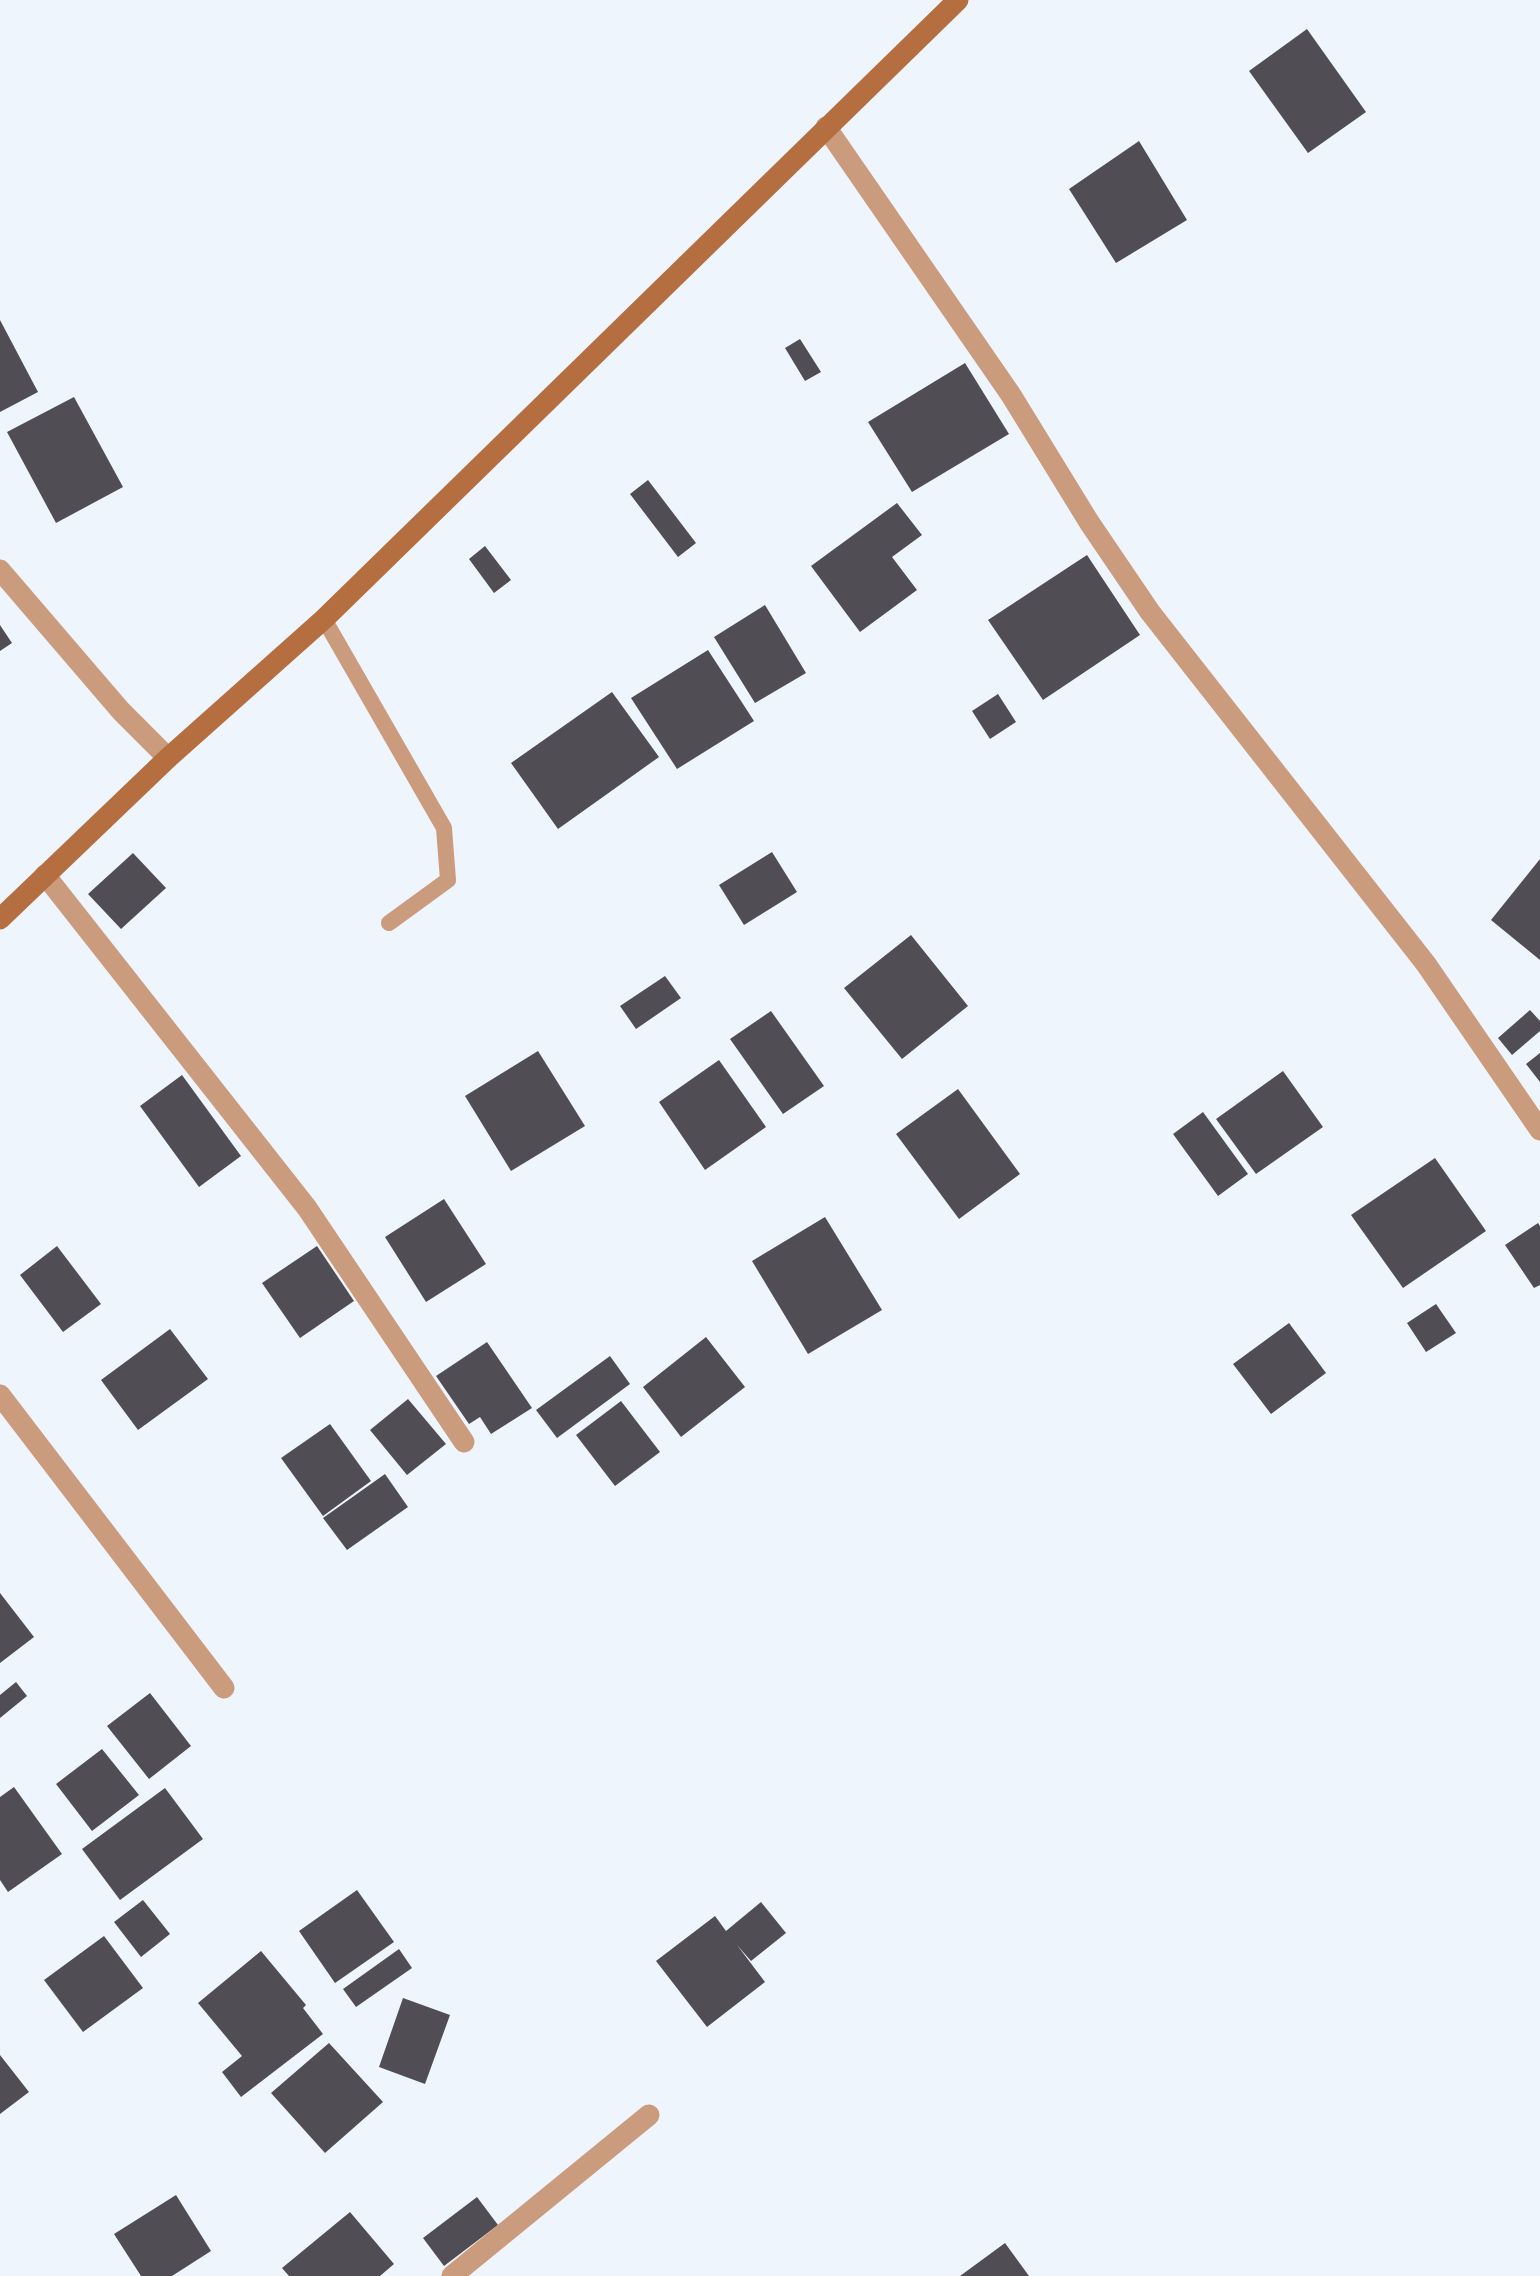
<!DOCTYPE html>
<style>
body{margin:0}
canvas{display:block;background:#eef5fc}
</style>
<canvas width="1540" height="2276"></canvas>
<script>
const c = document.querySelector('canvas').getContext('2d');
c.lineJoin = 'round';
function paint(path, color) {
  c.fillStyle = color;
  c.fill(path, 'evenodd');
}
function toPath(rows) {
  const path = new Path2D();
  for (const r of rows) {
    path.moveTo(r[0], r[1]);
    for (let i = 2; i < r.length; i += 2) path.lineTo(r[i], r[i + 1]);
  }
  return path;
}
function trace(path, color, width, dash) {
  c.strokeStyle = color;
  c.lineWidth = width;
  c.lineCap = dash ? 'butt' : 'round';
  c.setLineDash(dash || []);
  c.stroke(path);
}
const building = toPath([
 [1307,29,1366,112,1308,153,1249,71],
 [1139,141,1187,220,1116,263,1069,189],
 [0,320,38,392,0,412],
 [800,339,821,372,805,381,785,348],
 [965,363,1009,434,912,492,868,422],
 [74,397,123,487,56,523,7,432],
 [648,480,696,543,678,557,630,494],
 [897,503,922,535,892,557,917,590,860,632,811,566],
 [485,546,511,580,494,593,469,559],
 [1087,555,1140,635,1043,700,988,620],
 [765,605,806,673,755,703,714,637],
 [0,625,12,643,0,651],
 [708,650,754,721,677,769,631,698],
 [612,692,659,757,558,829,511,763],
 [998,694,1016,722,990,739,972,711],
 [772,852,797,892,744,925,719,885],
 [133,853,166,888,121,929,88,894],
 [1540,859,1540,960,1491,920],
 [911,935,968,1006,902,1059,844,988],
 [665,976,681,998,636,1029,620,1006],
 [1530,1010,1540,1021,1540,1031,1512,1055,1498,1038],
 [771,1011,824,1086,783,1114,730,1039],
 [538,1051,585,1126,511,1171,465,1096],
 [1540,1053,1540,1082,1526,1064],
 [719,1060,766,1127,705,1170,659,1102],
 [1283,1071,1323,1127,1256,1174,1216,1119],
 [182,1075,241,1156,199,1187,140,1106],
 [958,1089,1020,1174,959,1219,896,1134],
 [1203,1112,1248,1174,1218,1196,1173,1134],
 [1435,1158,1486,1231,1403,1288,1351,1215],
 [444,1199,486,1264,426,1302,385,1237],
 [825,1217,882,1310,808,1354,752,1261],
 [1538,1223,1540,1226,1540,1285,1534,1288,1505,1245],
 [57,1246,101,1304,63,1332,20,1275],
 [317,1246,354,1301,300,1338,262,1283],
 [1436,1304,1456,1333,1426,1352,1407,1323],
 [1289,1323,1326,1373,1271,1414,1233,1364],
 [170,1329,208,1379,138,1430,101,1380],
 [706,1337,745,1387,681,1437,643,1387],
 [487,1342,532,1408,491,1434,480,1417,469,1424,436,1376],
 [610,1356,630,1384,557,1438,536,1410],
 [408,1399,446,1444,407,1475,370,1430],
 [621,1401,660,1452,615,1486,576,1435],
 [330,1424,371,1481,323,1516,281,1458],
 [385,1474,408,1507,347,1550,323,1518],
 [0,1593,34,1637,0,1663],
 [16,1682,27,1696,0,1718,0,1695],
 [150,1693,191,1746,149,1779,107,1726],
 [102,1749,139,1795,92,1831,56,1784],
 [14,1787,62,1854,8,1892,0,1880,0,1797],
 [165,1788,203,1839,120,1900,82,1849],
 [357,1890,394,1942,335,1983,299,1931],
 [143,1900,170,1934,141,1957,114,1922],
 [761,1902,786,1933,751,1961,737,1945,765,1982,707,2027,656,1961,715,1916,726,1931],
 [104,1936,143,1988,83,2032,44,1980],
 [399,1949,412,1968,356,2007,343,1989],
 [261,1951,306,2005,303,2008,323,2034,241,2097,222,2072,242,2056,198,2003],
 [403,1998,450,2015,425,2084,379,2067],
 [329,2043,383,2102,325,2153,271,2093],
 [0,2055,29,2092,0,2114],
 [176,2195,211,2251,172,2276,141,2276,114,2234],
 [477,2197,498,2225,444,2266,423,2238],
 [350,2212,394,2264,380,2276,289,2276,282,2268],
 [1005,2243,1029,2276,960,2276]
]);
const lane = toPath([
 [324,619,444,828,448,880,389,923]
]);
const street = toPath([
 [826,127,1011,395,1089,522,1150,612,1426,964,1540,1130],
 [0,570,121,711,168,758],
 [45,875,307,1208,464,1442],
 [0,1395,224,1688],
 [452,2276,649,2115]
]);
const secondary = toPath([
 [0,919,168,758,324,619,958,0]
]);
paint(building, '#514d54');
trace(lane, '#cb9b7d', 16);
trace(street, '#cb9b7d', 21);
trace(secondary, '#b46e3f', 21);
</script>
